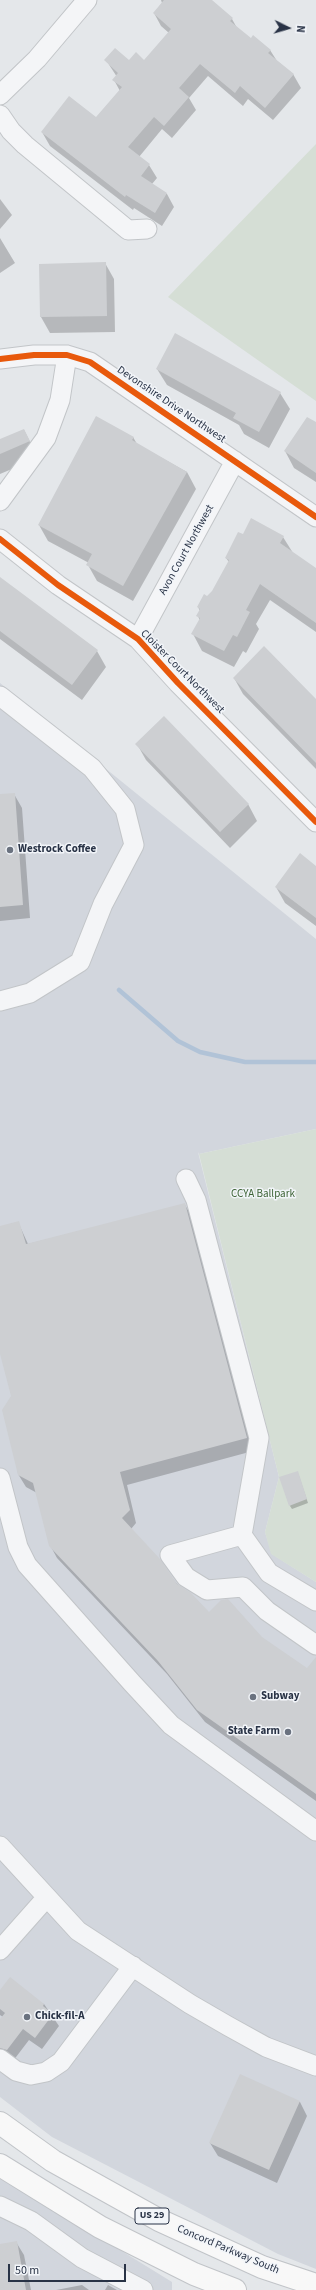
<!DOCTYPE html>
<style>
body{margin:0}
#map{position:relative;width:316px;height:2290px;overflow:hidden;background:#e4e7ea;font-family:"Source Sans 3",sans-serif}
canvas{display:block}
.north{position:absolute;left:268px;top:8px;width:40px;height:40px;-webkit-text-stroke:3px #f2f5f9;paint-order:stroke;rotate:95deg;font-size:11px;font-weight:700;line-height:16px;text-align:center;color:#293346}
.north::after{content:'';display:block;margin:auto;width:14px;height:18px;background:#293346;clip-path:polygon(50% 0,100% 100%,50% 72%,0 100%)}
.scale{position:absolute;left:8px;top:2264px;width:118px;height:18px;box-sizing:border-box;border:2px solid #293346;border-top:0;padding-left:5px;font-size:12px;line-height:14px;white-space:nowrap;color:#293346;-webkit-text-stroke:3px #f2f5f9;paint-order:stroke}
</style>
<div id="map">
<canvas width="316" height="2290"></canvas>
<div class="north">N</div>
<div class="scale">50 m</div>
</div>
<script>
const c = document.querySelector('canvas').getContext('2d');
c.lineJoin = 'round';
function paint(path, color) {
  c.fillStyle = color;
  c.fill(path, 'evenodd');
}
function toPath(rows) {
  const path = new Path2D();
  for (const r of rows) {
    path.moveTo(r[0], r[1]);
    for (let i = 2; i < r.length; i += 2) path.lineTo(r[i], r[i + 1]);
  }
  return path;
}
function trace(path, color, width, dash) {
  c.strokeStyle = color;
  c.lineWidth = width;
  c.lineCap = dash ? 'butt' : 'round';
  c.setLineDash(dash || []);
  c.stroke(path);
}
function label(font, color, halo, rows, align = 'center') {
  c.font = font + ' "Source Sans 3",sans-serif';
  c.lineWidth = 3;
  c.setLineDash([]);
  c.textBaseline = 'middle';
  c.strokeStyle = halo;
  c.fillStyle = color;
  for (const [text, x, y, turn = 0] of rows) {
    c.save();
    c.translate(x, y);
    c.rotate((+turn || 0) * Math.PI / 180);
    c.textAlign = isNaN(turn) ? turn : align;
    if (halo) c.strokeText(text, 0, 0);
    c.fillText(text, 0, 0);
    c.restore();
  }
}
const built = toPath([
 [0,683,316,939,316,1129,199,1154,198,1152,279,1477,265,1532,272,1554,316,1582,316,2269,278,2254,52,2137,0,2097],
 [0,2176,172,2282,172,2290,0,2290]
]);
const green = toPath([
 [316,144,316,401,168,297],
 [316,1129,316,1582,271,1554,265,1532,279,1477,199,1154]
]);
const shadow = toPath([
 [161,0,210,0,232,19,237,28,251,39,270,50,277,61,293,74,301,88,273,120,248,99,243,106,208,76,189,98,196,110,172,138,162,129,139,157,149,165,157,178,152,184,167,194,174,207,162,226,134,208,133,210,50,146,42,132,96,119,120,91,114,80,117,77,106,60,145,61,169,33,161,26,154,13,162,3],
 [0,199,12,215,0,229],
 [0,238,15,263,0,273],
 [105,263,114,279,115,332,50,333,41,317,40,265],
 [157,369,280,393,290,409,269,448,244,434,239,425,167,385],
 [316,424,316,482,294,468,285,451],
 [24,430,38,458,0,474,0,440],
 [133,437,137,444,187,472,196,489,133,601,97,581,88,565,89,563,48,541,39,525],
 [243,535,283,537,293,553,316,570,316,632,270,600,256,624,259,629,246,653,243,651,234,667,202,651,193,634,200,621,198,616,200,611,198,607,213,591,229,562,226,558],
 [0,580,97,651,106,667,82,700,0,639],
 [234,678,316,701,316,769,243,694],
 [137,744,248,804,257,821,230,848,146,760],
 [14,794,22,808,30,918,0,921,0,795],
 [316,867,316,926,285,903,276,887],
 [185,1205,192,1217,253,1451,127,1485,136,1523,131,1529,177,1584,209,1614,261,1638,308,1670,316,1660,316,1801,205,1722,167,1674,57,1558,50,1545,37,1493,26,1487,18,1474,12,1397,0,1350,0,1227,18,1222,28,1244],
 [299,1476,308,1503,292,1509,290,1506],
 [0,1991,44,2004,59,2026,42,2049,29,2040,13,2061,0,2056,0,2021,3,2017,0,2015],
 [241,2076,300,2102,307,2116,277,2183,218,2156,210,2143],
 [16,2242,24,2255,31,2290,0,2290,0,2245],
 [82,2285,89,2290,56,2290],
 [108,2285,117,2290,105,2290]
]);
const stream = toPath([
 [119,990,178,1041,200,1052,245,1062,316,1062]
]);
const building = toPath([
 [164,0,212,0,233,18,230,21,251,38,253,35,271,50,268,53,294,74,265,108,240,86,235,93,200,64,179,88,189,97,164,126,154,117,128,147,150,164,141,176,167,193,155,213,126,195,125,197,41,132,69,96,96,117,122,87,112,80,118,73,104,60,115,48,129,60,136,52,144,60,171,29,153,13],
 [106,262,107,316,40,317,39,264],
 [175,333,281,392,259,432,233,418,236,413,156,369],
 [96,416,134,437,132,440,187,472,123,586,86,565,92,554,38,525],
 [307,417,316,422,316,473,284,451],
 [24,429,30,441,0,454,0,439],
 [251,518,284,536,280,543,316,568,316,623,260,584,246,610,250,612,237,637,233,635,224,651,191,634,200,618,196,616,200,609,197,607,204,594,207,596,212,591,229,560,225,558,238,532,243,534],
 [0,577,98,650,72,685,0,631],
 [264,646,316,699,316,763,233,678],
 [164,716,249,804,220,832,135,744],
 [15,793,23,905,0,907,0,794],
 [300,853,316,866,316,918,275,887],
 [185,1203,247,1438,120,1472,130,1510,122,1518,160,1559,177,1584,191,1593,209,1612,221,1600,228,1599,262,1637,307,1668,316,1657,316,1794,197,1710,158,1661,49,1546,33,1483,18,1475,2,1410,11,1396,0,1354,0,1226,19,1221,26,1244],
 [298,1471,307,1499,289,1506,279,1477],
 [10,1977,44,2004,43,2006,53,2014,35,2038,23,2029,7,2050,0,2048,0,2019,5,2013,0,2009,0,1990],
 [240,2074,300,2101,269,2170,209,2143],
 [17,2241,26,2290,0,2290,0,2244]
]);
const minor = toPath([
 [0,95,37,59,87,0],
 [0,115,11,131,25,145,128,230,147,229],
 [0,359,34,355,67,355,90,362,316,517],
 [0,501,46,438,60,400,67,355],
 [0,539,58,585,138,639,178,683,316,822],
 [138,639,235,461],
 [0,696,92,768,125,809,134,845,103,904,80,962,30,993,0,1001],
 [186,1179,196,1200,259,1438,242,1535],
 [0,1478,18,1547,27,1565,132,1683,171,1725,316,1831],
 [316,1601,269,1573,242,1535,170,1555,186,1577,207,1590,243,1587,267,1611,316,1645],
 [0,1846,78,1931,190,2004,228,2026,266,2047,316,2066],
 [0,1950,47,1897],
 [0,2059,16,2071,31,2075,46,2072,61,2062,133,1966],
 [0,2206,31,2221,82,2258,143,2290]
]);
const major = toPath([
 [0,2123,53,2161,159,2220,262,2267,316,2285],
 [0,2165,100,2227,194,2274,235,2290]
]);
const cycleway = toPath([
 [0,359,34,355,67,355,90,362,316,517],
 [0,539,58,585,138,639,178,683,316,822]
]);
const markers = [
 [10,850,4,"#6a727f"],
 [253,1697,4,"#6a727f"],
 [288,1732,4,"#6a727f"],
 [27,2017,4,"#6a727f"]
];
const shields = [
 [152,2216,34]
];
const shieldNames = [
 ["US 29",152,2216]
];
const streetNames = [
 ["Devonshire Drive Northwest",171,405,34],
 ["Avon Court Northwest",187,550,-61],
 ["Cloister Court Northwest",182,672,45],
 ["Concord Parkway South",228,2250,23]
];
const poiNames = [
 ["Westrock Coffee",18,850],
 ["Subway",261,1697],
 ["State Farm",280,1732,"right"],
 ["Chick-fil-A",35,2017]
];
const parkNames = [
 ["CCYA Ballpark",263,1195]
];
paint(built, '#d2d6dd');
paint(green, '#d5ded5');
paint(shadow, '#0003');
trace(stream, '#b1c3d7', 4.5);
paint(building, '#cdcfd2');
trace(minor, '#c2c5c8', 21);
trace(major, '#c1c4c8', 24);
trace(minor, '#f4f5f7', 19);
trace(major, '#f8f8f8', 22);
trace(cycleway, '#e8590c', 6);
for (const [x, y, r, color] of markers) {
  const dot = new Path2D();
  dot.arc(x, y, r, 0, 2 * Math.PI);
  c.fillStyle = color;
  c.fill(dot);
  trace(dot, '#f2f5f9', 1.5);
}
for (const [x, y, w] of shields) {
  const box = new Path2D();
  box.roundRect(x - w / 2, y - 8, w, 16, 3);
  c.fillStyle = '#f2f5f9';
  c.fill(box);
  trace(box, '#293346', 1);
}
label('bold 10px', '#293346', null, shieldNames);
label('11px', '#293346', '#f2f5f9', streetNames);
label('bold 11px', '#293346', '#f2f5f9', poiNames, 'left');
label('11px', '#3d6335', '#f2f5f9', parkNames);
</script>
